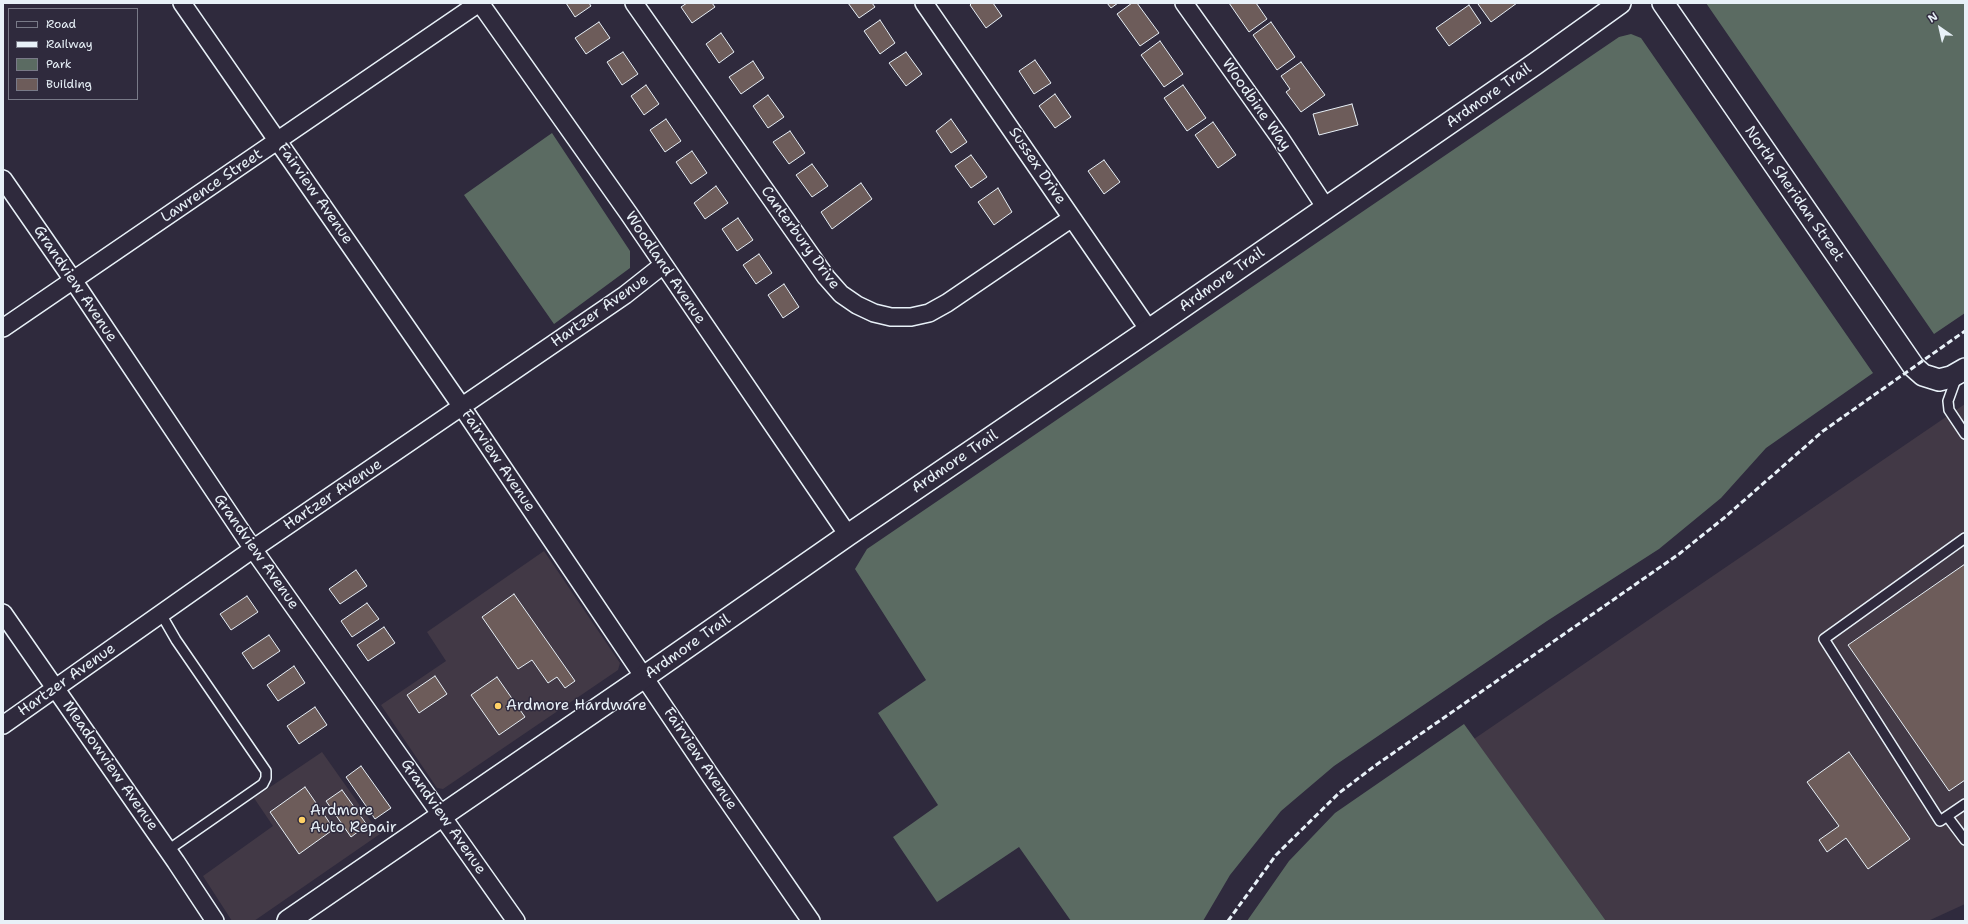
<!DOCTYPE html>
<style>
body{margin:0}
#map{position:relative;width:1968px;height:924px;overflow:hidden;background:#2f2a3d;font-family:"Shantell Sans",sans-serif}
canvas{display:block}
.frame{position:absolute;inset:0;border:4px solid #e8f1f8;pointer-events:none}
.legend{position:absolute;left:8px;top:8px;width:130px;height:92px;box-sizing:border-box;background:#2f2a3d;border:1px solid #797a88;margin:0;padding:5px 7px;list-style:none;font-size:12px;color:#e8f1f8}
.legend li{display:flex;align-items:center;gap:8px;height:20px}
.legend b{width:20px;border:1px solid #797a88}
.north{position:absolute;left:1920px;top:8px;width:40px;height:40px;-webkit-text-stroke:3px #2f2a3d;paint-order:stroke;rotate:326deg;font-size:11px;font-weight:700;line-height:16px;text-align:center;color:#e8f1f8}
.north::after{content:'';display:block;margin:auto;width:14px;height:18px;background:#e8f1f8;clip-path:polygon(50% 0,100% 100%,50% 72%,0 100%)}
</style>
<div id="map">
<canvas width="1968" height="924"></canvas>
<div class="frame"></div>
<ul class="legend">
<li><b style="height:5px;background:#2f2a3d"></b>Road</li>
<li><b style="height:5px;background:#e8f1f8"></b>Railway</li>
<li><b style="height:11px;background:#5b6b62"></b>Park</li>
<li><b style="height:11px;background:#6d5c5a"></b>Building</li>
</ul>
<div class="north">N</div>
</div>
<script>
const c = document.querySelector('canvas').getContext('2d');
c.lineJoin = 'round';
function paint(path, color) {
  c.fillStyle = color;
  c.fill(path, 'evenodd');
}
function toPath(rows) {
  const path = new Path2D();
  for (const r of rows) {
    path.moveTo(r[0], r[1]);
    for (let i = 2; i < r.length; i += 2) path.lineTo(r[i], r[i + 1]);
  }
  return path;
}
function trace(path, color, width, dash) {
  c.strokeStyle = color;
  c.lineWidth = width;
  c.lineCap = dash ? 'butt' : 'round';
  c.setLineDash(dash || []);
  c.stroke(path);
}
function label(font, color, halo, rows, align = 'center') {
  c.font = font + ' "Shantell Sans",sans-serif';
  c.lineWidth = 3;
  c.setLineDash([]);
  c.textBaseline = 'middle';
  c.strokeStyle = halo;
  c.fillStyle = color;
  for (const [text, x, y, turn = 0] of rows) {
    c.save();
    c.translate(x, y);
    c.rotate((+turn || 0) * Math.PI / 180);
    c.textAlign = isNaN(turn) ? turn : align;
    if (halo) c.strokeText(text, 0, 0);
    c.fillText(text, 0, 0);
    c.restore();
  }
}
const built = toPath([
 [1965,404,1965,904,1928,921,1606,921,1474,739],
 [544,551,620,663,618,670,443,789,437,788,381,705,446,661,427,632],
 [322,752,380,834,254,921,232,921,203,876,273,826,254,798]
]);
const green = toPath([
 [1706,3,1965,3,1965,313,1934,334],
 [1631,34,1641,38,1873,373,1766,448,1721,498,1659,549,1547,621,1334,766,1281,811,1230,875,1203,921,1071,921,1019,847,937,902,893,837,938,805,878,713,926,680,855,569,867,549,1619,37],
 [552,133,630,251,630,268,554,324,464,195],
 [1464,724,1606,921,1247,921,1289,861,1335,813]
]);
const building = toPath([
 [566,3,589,3,591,6,575,17,566,3],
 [687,3,712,3,715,7,692,23,681,7,687,3],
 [848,3,872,3,875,7,859,18,848,3],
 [972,3,993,3,1002,16,986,28,970,5,972,3],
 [1107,3,1118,3,1111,8,1107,3],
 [1132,3,1137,3,1159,33,1140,46,1117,14,1132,3],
 [1229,3,1256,3,1267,19,1249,32,1229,3],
 [1480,3,1517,3,1491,22,1478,4,1480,3],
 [1469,5,1481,23,1449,46,1436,28,1469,5],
 [880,20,895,43,880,54,864,31,880,20],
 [599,22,610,38,586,54,575,38,599,22],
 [1271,22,1295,57,1277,70,1253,35,1271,22],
 [721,33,734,52,719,63,706,44,721,33],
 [1160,41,1183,74,1164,87,1141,55,1160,41],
 [623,52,638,74,622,85,607,62,623,52],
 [906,52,922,74,906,86,889,63,906,52],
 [1035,60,1051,83,1034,94,1019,71,1035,60],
 [753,61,764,78,741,94,729,77,753,61],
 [1301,62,1325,95,1301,112,1286,92,1290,89,1281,76,1301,62],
 [646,85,659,104,644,115,631,96,646,85],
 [1183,85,1206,118,1187,131,1164,98,1183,85],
 [1055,94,1071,117,1055,128,1039,106,1055,94],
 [768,95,784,117,768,128,753,106,768,95],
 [1352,104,1358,125,1319,135,1313,114,1352,104],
 [666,119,681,141,665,152,650,130,666,119],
 [951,119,967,142,951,153,936,131,951,119],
 [1213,122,1236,155,1218,168,1195,135,1213,122],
 [790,131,805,153,789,164,773,142,790,131],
 [692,151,707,173,691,184,676,162,692,151],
 [971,155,987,177,971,188,955,166,971,155],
 [1104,160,1120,182,1104,194,1088,171,1104,160],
 [812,164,828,186,812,197,796,175,812,164],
 [861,183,872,199,832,229,821,212,861,183],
 [716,186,728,203,705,219,694,203,716,186],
 [998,188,1012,212,994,225,978,202,998,188],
 [738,218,753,240,737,251,722,229,738,218],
 [759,254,772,273,756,284,743,265,759,254],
 [784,284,799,307,783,318,768,295,784,284],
 [1965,564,1965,780,1949,791,1848,645,1965,564],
 [356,570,367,586,340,604,329,589,356,570],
 [514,594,575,681,565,688,557,677,548,683,532,660,518,669,482,617,514,594],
 [247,596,258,612,231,630,220,614,247,596],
 [367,603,379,619,352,637,341,621,367,603],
 [384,627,395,643,368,661,357,645,384,627],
 [269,635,280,651,253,669,242,653,269,635],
 [294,666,305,683,278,701,267,685,294,666],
 [435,676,447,694,419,713,407,695,435,676],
 [497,677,525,717,499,735,471,695,497,677],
 [315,707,327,725,299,744,287,726,315,707],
 [1849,752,1910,839,1868,869,1846,838,1827,852,1819,840,1839,826,1807,782,1849,752],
 [361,766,391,808,375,819,346,777,361,766],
 [305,787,334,829,299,854,270,812,305,787],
 [342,790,367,825,351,837,326,801,342,790]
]);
const service = toPath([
 [1957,376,1948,401,1949,410,1965,434],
 [1965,538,1824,639,1940,821,1965,804],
 [161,614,176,640,266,771,266,778,263,784,168,850],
 [1947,816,1965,840]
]);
const minor = toPath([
 [182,3,462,407,710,775,811,921],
 [480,3,629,214,848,535],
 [634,3,826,277,841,294,857,305,874,313,891,317,911,317,929,313,947,303,1072,218],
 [924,3,1149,330],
 [1184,3,1280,138,1326,208],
 [3,179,73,280,253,549,516,921],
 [3,328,479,3],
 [3,613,176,862,215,921],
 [3,725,253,549,625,295,663,265]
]);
const tertiary = toPath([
 [1663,3,1914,367,1923,375,1939,380,1951,377,1965,369],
 [288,921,644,677,848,535,1149,330,1535,64,1620,3]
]);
const rail = toPath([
 [1228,921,1276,855,1339,793,1376,765,1679,554,1724,518,1823,431,1965,331]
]);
const markers = [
 [498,706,4,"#ffd166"],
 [302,820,4,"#ffd166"]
];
const streetNames = [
 ["Ardmore Trail",1489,96,-35],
 ["Woodbine Way",1256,105,55],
 ["Sussex Drive",1037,166,56],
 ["Lawrence Street",212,186,-34],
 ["Fairview Avenue",315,194,55],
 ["North Sheridan Street",1794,194,55],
 ["Canterbury Drive",800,238,54],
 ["Woodland Avenue",665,268,56],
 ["Ardmore Trail",1222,280,-35],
 ["Grandview Avenue",75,284,56],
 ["Hartzer Avenue",600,311,-35],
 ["Fairview Avenue",498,461,56],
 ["Ardmore Trail",955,462,-34],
 ["Hartzer Avenue",333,495,-34],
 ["Grandview Avenue",256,552,55],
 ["Ardmore Trail",688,647,-35],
 ["Hartzer Avenue",67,680,-35],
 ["Fairview Avenue",700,759,56],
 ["Meadowview Avenue",110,766,55],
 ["Grandview Avenue",443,817,55]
];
const poiNames = [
 ["Ardmore Hardware",506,706],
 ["Ardmore",310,811],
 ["Auto Repair",310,828]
];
paint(built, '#423946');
paint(green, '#5b6b62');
paint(building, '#6d5c5a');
trace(building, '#e8f1f8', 1);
trace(service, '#e8f1f8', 12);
trace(minor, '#e8f1f8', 20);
trace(tertiary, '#e8f1f8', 24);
trace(service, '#2f2a3d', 9);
trace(minor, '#2f2a3d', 17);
trace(tertiary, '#2f2a3d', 21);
trace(rail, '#e8f1f8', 3, [6, 3]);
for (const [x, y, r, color] of markers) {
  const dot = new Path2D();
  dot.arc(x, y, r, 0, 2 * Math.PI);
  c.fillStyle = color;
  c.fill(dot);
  trace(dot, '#2f2a3d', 1.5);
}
label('15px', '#e8f1f8', '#2f2a3d', streetNames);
label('15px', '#e8f1f8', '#2f2a3d', poiNames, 'left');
</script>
